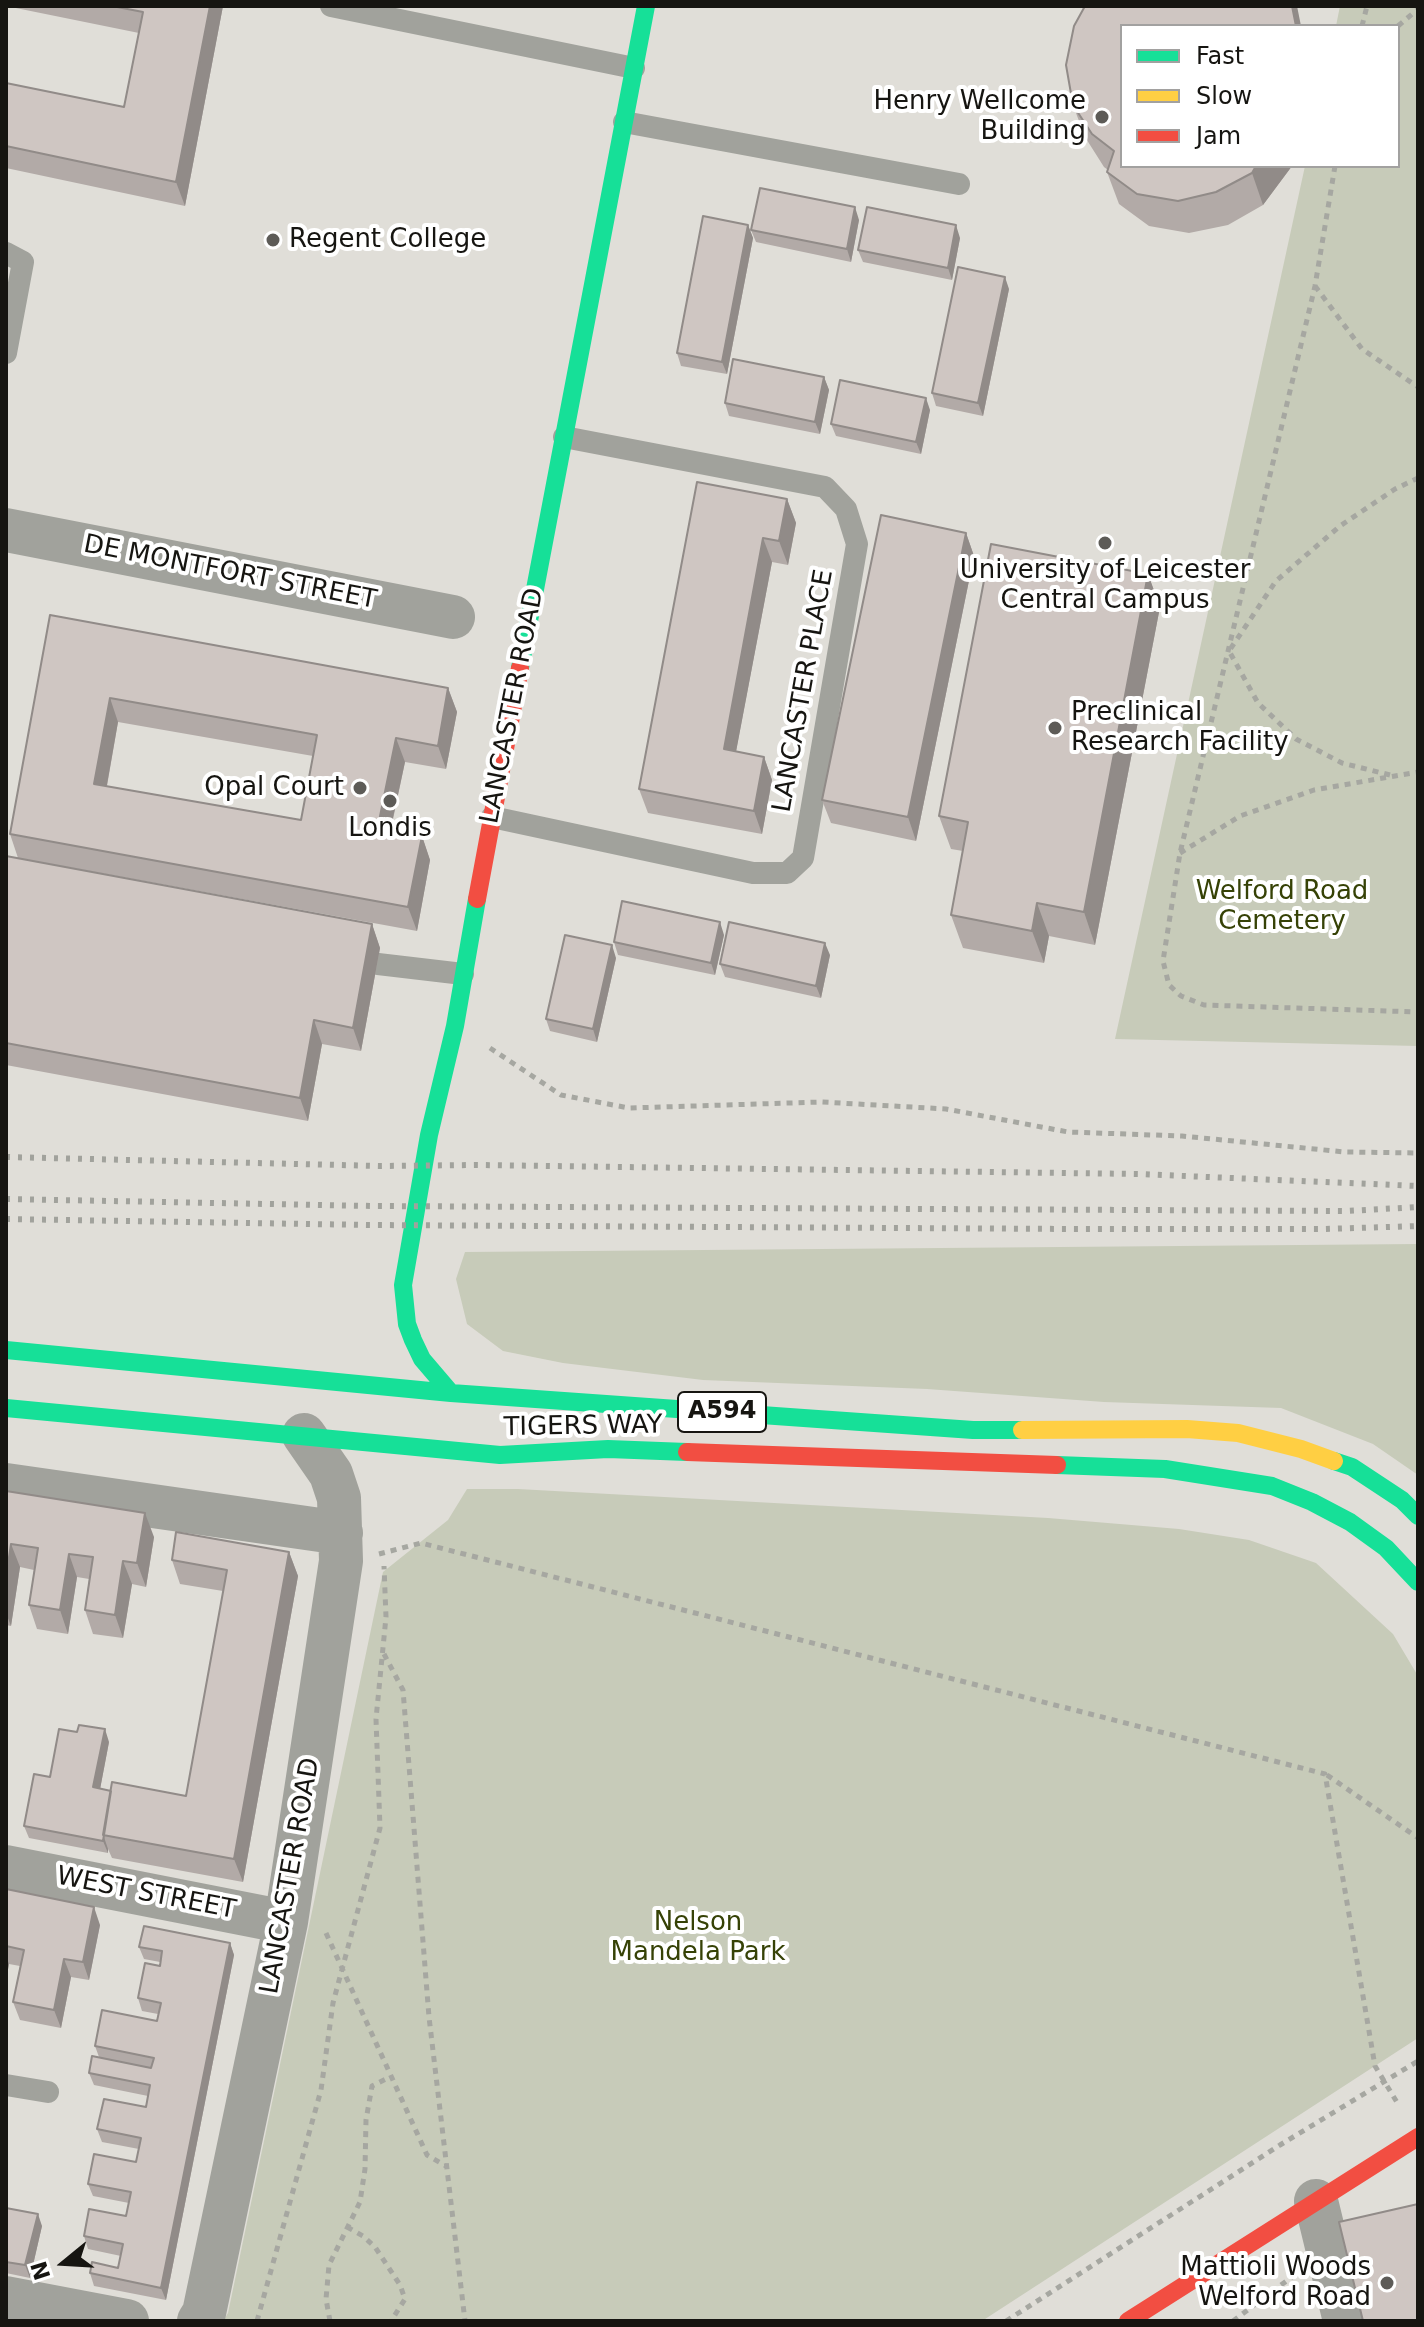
<!DOCTYPE html>
<style>
body{margin:0}
#map{position:relative;width:1424px;height:2327px;overflow:hidden;background:#e0ded8;font-family:"DejaVu Sans",sans-serif}
canvas{display:block}
.frame{position:absolute;inset:0;border:8px solid #161511;pointer-events:none}
.legend{position:absolute;left:1120px;top:24px;width:280px;height:144px;box-sizing:border-box;background:#fff;border:2px solid #a2a1a0;margin:0;padding:10px 14px;list-style:none;font-size:24px;color:#161511}
.legend li{display:flex;align-items:center;gap:16px;height:40px}
.legend b{width:40px;border:2px solid #a2a1a0}
.north{position:absolute;left:24px;top:2223px;width:80px;height:80px;-webkit-text-stroke:6px #fff;paint-order:stroke;rotate:252deg;font-size:22px;font-weight:700;line-height:32px;text-align:center;color:#161511}
.north::after{content:'';display:block;margin:auto;width:28px;height:36px;background:#161511;clip-path:polygon(50% 0,100% 100%,50% 72%,0 100%)}
</style>
<div id="map">
<canvas width="1424" height="2327"></canvas>
<div class="frame"></div>
<ul class="legend">
<li><b style="height:10px;background:#16e098"></b>Fast</li>
<li><b style="height:10px;background:#ffcf43"></b>Slow</li>
<li><b style="height:10px;background:#f24e42"></b>Jam</li>
</ul>
<div class="north">N</div>
</div>
<script>
const c = document.querySelector('canvas').getContext('2d');
c.lineJoin = 'round';
function paint(path, color) {
  c.fillStyle = color;
  c.fill(path, 'evenodd');
}
function toPath(rows) {
  const path = new Path2D();
  for (const r of rows) {
    path.moveTo(r[0], r[1]);
    for (let i = 2; i < r.length; i += 2) path.lineTo(r[i], r[i + 1]);
  }
  return path;
}
function trace(path, color, width, dash) {
  c.strokeStyle = color;
  c.lineWidth = width;
  c.lineCap = dash ? 'butt' : 'round';
  c.setLineDash(dash || []);
  c.stroke(path);
}
function label(font, color, halo, rows, align = 'center') {
  c.font = font + ' "DejaVu Sans",sans-serif';
  c.lineWidth = 8;
  c.setLineDash([]);
  c.textBaseline = 'middle';
  c.strokeStyle = halo;
  c.fillStyle = color;
  for (const [text, x, y, turn = 0] of rows) {
    c.save();
    c.translate(x, y);
    c.rotate((+turn || 0) * Math.PI / 180);
    c.textAlign = isNaN(turn) ? turn : align;
    if (halo) c.strokeText(text, 0, 0);
    c.fillText(text, 0, 0);
    c.restore();
  }
}
const green = toPath([
 [1340,6,1418,6,1418,1046,1115,1039,1305,166,1398,166,1398,26,1336,26],
 [1418,1244,1418,1475,1373,1444,1281,1408,1104,1402,927,1389,703,1380,563,1363,503,1351,467,1324,456,1279,465,1252],
 [467,1489,518,1489,1048,1518,1179,1529,1249,1540,1316,1563,1393,1634,1418,1676,1418,2038,982,2321,223,2321,228,2313,383,1572,448,1520]
]);
const path = toPath([
 [1362,26,1367,6],
 [1398,26,1418,9],
 [1335,166,1315,286,1180,853,1163,961,1169,985,1181,996,1204,1005,1418,1012],
 [1315,286,1362,349,1418,387],
 [1390,775,1342,763,1296,739,1258,703,1229,651,1276,581,1340,526,1395,489,1418,478],
 [1180,853,1240,816,1314,790,1418,772],
 [490,1048,561,1095,629,1108,822,1102,946,1109,1068,1132,1182,1136,1345,1152,1418,1153],
 [379,1554,421,1543,1325,1774,1375,2066,1398,2104],
 [384,1654,403,1690,429,2017,465,2321],
 [1327,1775,1418,1838],
 [326,1933,427,2155,446,2166],
 [347,2227,363,2236,375,2247,400,2285,405,2299,391,2321],
 [257,2321,321,2090,333,2003,380,1828,376,1719,386,1617,384,1566],
 [330,2321,326,2299,329,2265,360,2202,365,2169,366,2120,372,2086,390,2077],
 [1006,2321,1280,2145,1418,2061],
 [1233,2321,1293,2276]
]);
const lane = toPath([
 [331,6,634,68],
 [624,122,959,184],
 [6,253,23,262,6,353],
 [492,817,753,873,787,873,803,858,857,544,846,509,825,487,564,437],
 [378,964,463,974],
 [6,2085,48,2092]
]);
const street = toPath([
 [6,530,453,617],
 [6,1485,341,1533],
 [6,1867,286,1922],
 [1316,2201,1345,2321],
 [6,2298,127,2321],
 [199,2321,204,2313,286,1922,341,1561,339,1498,331,1474,304,1435]
]);
const fast = toPath([
 [520,668,646,6],
 [6,1350,451,1393,973,1430,1022,1430],
 [451,1393,422,1359,413,1340,407,1324,403,1285,429,1135,455,1026,477,899],
 [6,1408,500,1455,608,1449,687,1452],
 [1334,1461,1352,1467,1402,1500,1418,1516],
 [1057,1465,1165,1469,1272,1486,1312,1502,1350,1522,1386,1548,1418,1582]
]);
const slow = toPath([
 [1022,1430,1187,1429,1238,1433,1301,1449,1334,1461]
]);
const jam = toPath([
 [477,899,520,668],
 [687,1452,1057,1465],
 [1128,2321,1418,2137]
]);
const rail = toPath([
 [6,1157,381,1166,477,1165,1138,1174,1418,1186],
 [6,1199,373,1206,929,1209,1347,1211,1418,1207],
 [6,1219,369,1225,1074,1229,1323,1229,1418,1226]
]);
const wall = toPath([
 [6,6,223,6,185,206,6,168,6,83,124,107,139,33],
 [1085,6,1122,166,1292,166,1263,205,1228,225,1189,233,1149,226,1119,204,1107,172,1108,170,1104,167,1085,137,1073,105],
 [859,220,851,262,756,242,751,230],
 [748,225,753,238,727,374,681,366,677,353],
 [960,238,952,280,863,262,858,250],
 [1009,289,983,416,936,406,932,393],
 [824,377,829,390,820,434,729,416,725,403],
 [930,410,921,454,836,436,831,424],
 [697,482,787,499,796,523,788,565,772,562,736,751,764,757,772,780,762,834,648,813,639,789],
 [966,533,974,556,916,841,831,823,822,800],
 [1148,574,1160,607,1095,945,1049,936,1044,963,963,948,951,915,963,851,951,849,939,816],
 [50,615,448,688,457,712,446,769,405,762,391,829,422,836,430,860,417,931,18,858,10,834],
 [118,722,313,756,301,820,107,786],
 [6,856,372,924,380,948,361,1051,322,1044,308,1121,6,1065],
 [724,935,715,975,618,955,614,942],
 [830,955,821,998,725,977,720,964],
 [616,958,597,1042,550,1031,546,1019],
 [6,1491,154,1537,146,1587,132,1584,123,1638,93,1634,85,1610,89,1579,77,1577,68,1634,37,1629,29,1605,34,1570,20,1567,11,1626,6,1625],
 [289,1552,298,1576,243,1882,112,1858,108,1849,108,1853,29,1838,24,1826,109,1742,100,1789,111,1791,186,1796,223,1591,180,1584,172,1560],
 [6,1889,100,1925,89,1980,71,1977,61,2028,20,2020,13,2002,20,1966,9,1964,6,1980],
 [230,1943,234,1955,166,2300,94,2286,90,2273,118,2268,121,2256,88,2249,84,2236,126,2216,129,2203,93,2196,88,2184,136,2162,139,2149,102,2142,97,2129,146,2107,148,2096,94,2085,89,2073,99,2057,95,2046,157,2021,158,2014,142,2011,138,1998,160,1966,160,1962,144,1959,139,1947],
 [6,2208,42,2226,30,2278,6,2273]
]);
const shadedWall = toPath([
 [210,6,223,6,185,206,176,182],
 [1292,6,1297,6,1301,26,1296,26],
 [1256,166,1292,166,1263,205,1252,173],
 [855,207,859,220,851,262,847,249],
 [748,225,753,238,727,374,722,362],
 [956,225,960,238,952,280,948,268],
 [1005,277,1009,289,983,416,978,403],
 [824,377,829,390,820,434,815,422],
 [926,398,930,410,921,454,916,442],
 [787,499,796,523,788,565,779,541],
 [966,533,974,556,916,841,908,817],
 [763,538,772,562,732,773,724,749],
 [1148,574,1160,607,1095,945,1084,912],
 [448,688,457,712,446,769,438,746],
 [110,698,118,722,103,807,94,784],
 [396,738,405,762,386,850,378,826],
 [764,757,772,780,762,834,754,811],
 [422,836,430,860,417,931,408,907],
 [1037,903,1049,936,1044,963,1032,931],
 [720,922,724,935,715,975,711,963],
 [372,924,380,948,361,1051,353,1028],
 [825,943,830,955,821,998,816,986],
 [612,945,616,958,597,1042,593,1029],
 [314,1020,322,1044,308,1121,300,1098],
 [145,1513,154,1537,146,1587,137,1563],
 [11,1544,20,1567,11,1626,6,1613,6,1577],
 [289,1552,298,1576,243,1882,234,1859],
 [69,1554,77,1577,68,1634,60,1610],
 [123,1561,132,1584,123,1638,115,1615],
 [105,1729,109,1742,98,1800,93,1787],
 [104,1837,108,1849,108,1853,103,1841],
 [94,1907,100,1925,89,1980,83,1962],
 [230,1943,234,1955,166,2300,161,2288],
 [6,1955,9,1964,6,1980],
 [64,1959,71,1977,61,2028,54,2010],
 [38,2214,42,2226,30,2278,25,2265]
]);
const building = toPath([
 [112,6,210,6,176,182,6,146,6,83,124,107,143,12,112,6],
 [1085,6,1292,6,1296,26,1122,26,1122,166,1256,166,1252,173,1216,192,1178,201,1137,194,1107,172,1114,151,1092,134,1073,105,1066,65,1074,26,1085,6],
 [760,188,855,207,847,249,751,230,760,188],
 [867,207,956,225,948,268,858,250,867,207],
 [703,216,748,225,722,362,677,353,703,216],
 [958,267,1005,277,978,403,932,393,958,267],
 [733,359,824,377,815,422,725,403,733,359],
 [840,380,926,398,916,442,831,424,840,380],
 [697,482,787,499,779,541,763,538,724,749,764,757,754,811,639,789,697,482],
 [881,515,966,533,908,817,822,800,881,515],
 [991,544,1148,574,1084,912,1037,903,1032,931,951,915,968,822,939,816,991,544],
 [50,615,448,688,438,746,396,738,378,826,422,836,408,907,10,834,50,615],
 [110,698,317,735,301,820,94,784,110,698],
 [6,856,372,924,353,1028,314,1020,300,1098,6,1043,6,856],
 [622,901,720,922,711,963,614,942,622,901],
 [729,922,825,943,816,986,720,964,729,922],
 [565,935,612,945,593,1029,546,1019,565,935],
 [6,1491,145,1513,137,1563,123,1561,115,1615,85,1610,93,1557,69,1554,60,1610,29,1605,38,1548,11,1544,6,1577,6,1491],
 [176,1532,289,1552,234,1859,103,1835,112,1782,186,1796,227,1570,172,1560,176,1532],
 [79,1725,105,1729,93,1787,111,1791,103,1841,24,1826,34,1774,50,1777,59,1729,77,1732,79,1725],
 [6,1889,94,1907,83,1962,64,1959,54,2010,13,2002,24,1950,6,1946,6,1889],
 [144,1926,230,1943,161,2288,90,2273,92,2262,118,2268,123,2244,84,2236,89,2209,126,2216,131,2192,88,2184,94,2154,136,2162,141,2138,97,2129,104,2099,146,2107,150,2085,89,2073,92,2056,151,2068,154,2058,95,2046,102,2010,157,2021,161,2003,138,1998,145,1963,160,1966,162,1951,139,1947,144,1926],
 [1418,2204,1418,2321,1363,2321,1339,2222,1418,2204],
 [6,2208,38,2214,25,2265,6,2262,6,2208]
]);
const markers = [
 [1102,117,8,"#5d5b57"],
 [273,240,8,"#5d5b57"],
 [1105,543,8,"#5d5b57"],
 [1055,728,8,"#5d5b57"],
 [360,788,8,"#5d5b57"],
 [390,801,8,"#5d5b57"],
 [1387,2283,8,"#5d5b57"]
];
const shields = [
 [722,1412,88]
];
const shieldNames = [
 ["A594",722,1412]
];
const poiNames = [
 ["Henry Wellcome",1086,102],
 ["Building",1086,132],
 ["Regent College",289,240,"left"],
 ["University of Leicester",1105,571,"center"],
 ["Central Campus",1105,601,"center"],
 ["Preclinical",1071,713,"left"],
 ["Research Facility",1071,743,"left"],
 ["Opal Court",344,788],
 ["Londis",390,829,"center"],
 ["Mattioli Woods",1371,2268],
 ["Welford Road",1371,2298]
];
const streetNames = [
 ["DE MONTFORT STREET",230,573,11],
 ["LANCASTER PLACE",804,691,-80],
 ["LANCASTER ROAD",513,706,-79],
 ["TIGERS WAY",583,1427,-1],
 ["LANCASTER ROAD",291,1876,-80],
 ["WEST STREET",146,1894,11]
];
const parkNames = [
 ["Welford Road",1282,892],
 ["Cemetery",1282,922],
 ["Nelson",698,1923],
 ["Mandela Park",698,1953]
];
paint(green, '#c7cbb9');
trace(path, '#a6a7a1', 5, [6, 6]);
trace(lane, '#a1a29c', 22);
trace(street, '#a1a29c', 44);
trace(fast, '#16e098', 18);
trace(slow, '#ffcf43', 18);
trace(jam, '#f24e42', 18);
trace(rail, '#a1a29c', 6, [4, 8]);
paint(wall, '#b2aaa7');
paint(shadedWall, '#918b88');
paint(building, '#cfc6c2');
trace(building, '#918b88', 2);
for (const [x, y, r, color] of markers) {
  const dot = new Path2D();
  dot.arc(x, y, r, 0, 2 * Math.PI);
  c.fillStyle = color;
  c.fill(dot);
  trace(dot, '#fff', 3);
}
for (const [x, y, w] of shields) {
  const box = new Path2D();
  box.roundRect(x - w / 2, y - 20, w, 40, 6);
  c.fillStyle = '#fff';
  c.fill(box);
  trace(box, '#161511', 2);
}
label('bold 24px', '#161511', null, shieldNames);
label('26px', '#161511', '#fff', poiNames, 'right');
label('26px', '#161511', '#fff', streetNames);
label('26px', '#364206', '#fff', parkNames);
</script>
